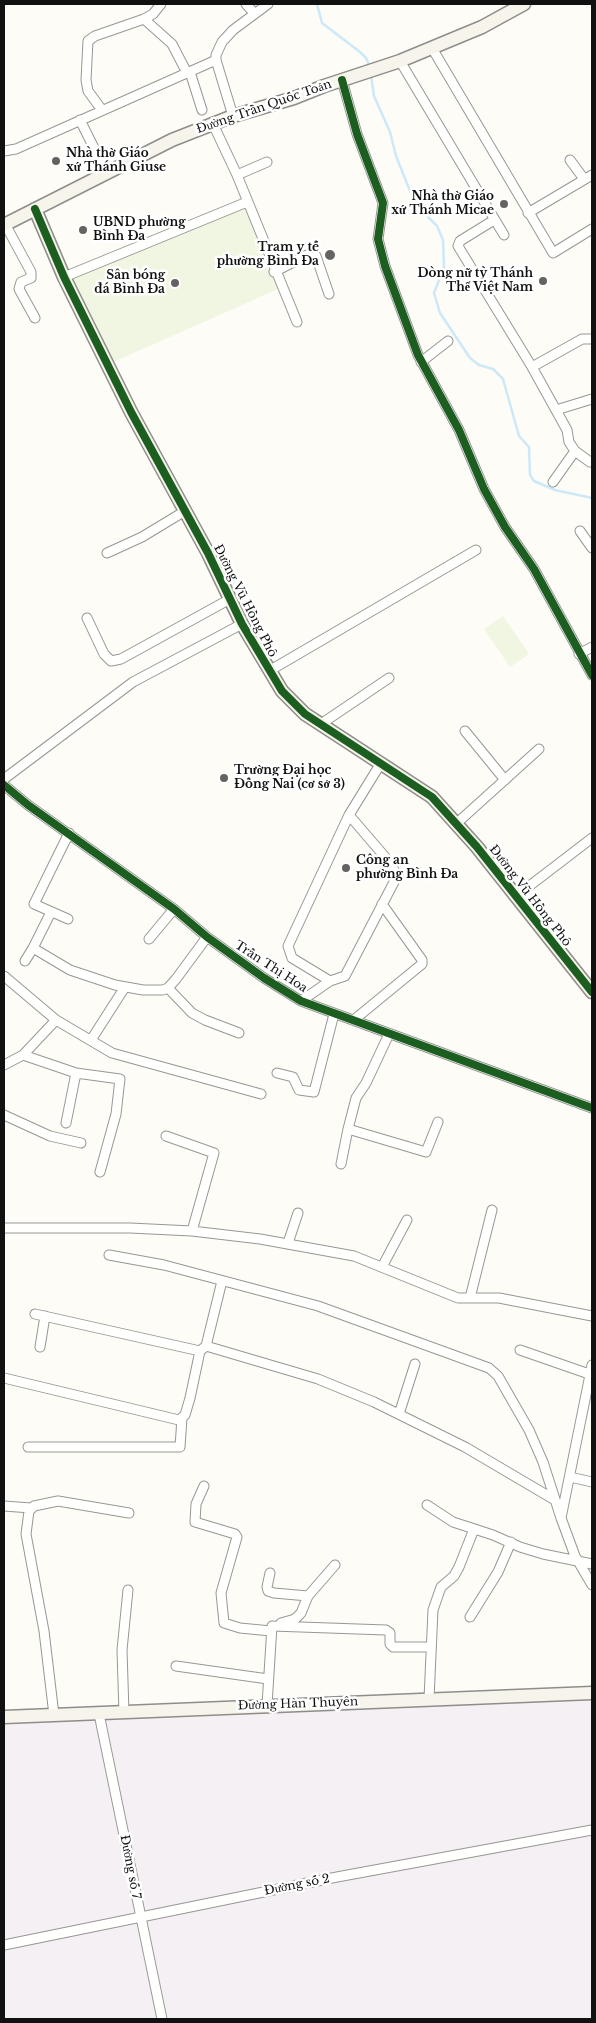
<!DOCTYPE html>
<meta charset="utf-8">
<style>
body{margin:0}
#map{position:relative;width:596px;height:2023px;overflow:hidden;background:#fdfcf7;font-family:"Libre Baskerville",serif}
canvas{display:block}
.frame{position:absolute;inset:0;border:5px solid #111;pointer-events:none}
</style>
<div id="map">
<canvas width="596" height="2023"></canvas>
<div class="frame"></div>
</div>
<script>
const c = document.querySelector('canvas').getContext('2d');
c.lineJoin = 'round';
function paint(path, color) {
  c.fillStyle = color;
  c.fill(path, 'evenodd');
}
function toPath(rows) {
  const path = new Path2D();
  for (const r of rows) {
    path.moveTo(r[0], r[1]);
    for (let i = 2; i < r.length; i += 2) path.lineTo(r[i], r[i + 1]);
  }
  return path;
}
function trace(path, color, width, dash) {
  c.strokeStyle = color;
  c.lineWidth = width;
  c.lineCap = dash ? 'butt' : 'round';
  c.setLineDash(dash || []);
  c.stroke(path);
}
function label(font, color, halo, rows, align = 'center') {
  c.font = font + ' "Libre Baskerville",serif';
  c.lineWidth = 5;
  c.setLineDash([]);
  c.textBaseline = 'middle';
  c.strokeStyle = halo;
  c.fillStyle = color;
  for (const [text, x, y, turn = 0] of rows) {
    c.save();
    c.translate(x, y);
    c.rotate((+turn || 0) * Math.PI / 180);
    c.textAlign = isNaN(turn) ? turn : align;
    if (halo) c.strokeText(text, 0, 0);
    c.fillText(text, 0, 0);
    c.restore();
  }
}
const industrial = toPath([
 [592,1698,592,2019,4,2019,4,1721]
]);
const pitch = toPath([
 [246,205,278,289,111,363,70,278],
 [503,616,529,654,510,667,484,629]
]);
const stream = toPath([
 [317,4,322,23,360,52,366,58,370,67],
 [4,5,6,4],
 [371,75,374,96,390,132,396,156,410,191,429,218,437,226,443,240,444,267,434,293,440,313,470,358,479,365,493,369,503,379,519,436,529,447,530,475,534,481,555,490,592,498]
]);
const street = toPath([
 [246,4,254,13],
 [144,19,153,14,161,4],
 [432,48,553,253,592,229],
 [216,60,216,55,222,42,233,30,268,4],
 [400,61,504,235],
 [190,72,202,110],
 [342,80,357,134,383,203,378,239,385,266,418,355,459,430,484,489,505,527,534,569,592,675],
 [102,110,88,91,86,80,88,41,95,36,144,19,172,44,187,73],
 [80,120,107,174],
 [213,124,237,175,297,322],
 [4,151,16,149,216,60,233,116],
 [570,160,584,179],
 [237,175,267,162],
 [528,213,592,175],
 [494,220,460,241,458,246,532,367,567,430,569,442,575,451,590,462,592,461],
 [5,224,31,272,31,278,21,282,19,289,35,318],
 [274,272,307,255,313,255,316,256,329,294],
 [64,277,247,202],
 [421,362,448,341],
 [532,367,582,339,592,339],
 [556,410,592,399],
 [553,482,575,451],
 [580,531,592,548],
 [107,553,142,537,185,511],
 [87,618,104,654,111,661,121,659,230,599],
 [579,654,592,647],
 [269,671,476,550],
 [321,724,389,678],
 [465,731,505,780],
 [4,779,133,682,242,624],
 [4,785,28,805,174,909,207,937,264,978,301,1001,592,1108],
 [457,823,539,749],
 [515,897,592,838],
 [68,919,34,904,69,833],
 [149,939,174,909],
 [33,948,51,912],
 [25,961,33,948,70,970,115,985,143,990,163,990,168,988,176,979,207,937],
 [4,976,56,1020,112,1053,261,1094],
 [330,981,292,958,288,946,349,815,381,763],
 [168,988,192,1013,205,1020,239,1033],
 [301,1001,330,981,345,976,394,882,395,873,392,865,349,815],
 [355,1019,422,964,422,960,382,904],
 [389,1034,366,1083,356,1098,348,1129,426,1152,438,1122],
 [91,1040,125,987],
 [23,1055,76,1073,120,1079,116,1114,100,1172],
 [4,1065,23,1055,56,1020],
 [277,1073,293,1077,299,1090,314,1092,334,1014],
 [4,1115,50,1136,81,1143],
 [66,1123,76,1073],
 [166,1136,214,1153,192,1231],
 [341,1164,348,1129],
 [4,1228,130,1228,192,1231,260,1239,354,1256,458,1298,499,1298,592,1316],
 [288,1243,298,1213],
 [109,1255,164,1265,318,1306,489,1368,498,1376,529,1430,543,1462,561,1518],
 [382,1267,407,1220],
 [470,1298,492,1210],
 [35,1314,200,1351],
 [206,1346,318,1379,374,1402,465,1447,555,1500],
 [40,1347,45,1316],
 [520,1350,592,1375],
 [592,1365,561,1518,575,1556,592,1585],
 [4,1378,179,1420,185,1415,190,1398,200,1351,206,1346,222,1281],
 [399,1414,415,1364],
 [28,1447,180,1447,182,1418],
 [570,1477,592,1482],
 [204,1486,196,1504,195,1522,235,1534,237,1537,221,1593,224,1623,240,1628,271,1631],
 [427,1505,453,1522,493,1535,520,1547,543,1554,592,1564],
 [4,1506,31,1508],
 [270,1573,267,1587,268,1591,274,1593,308,1596],
 [470,1617,498,1572,511,1542],
 [281,1623,295,1619,301,1613,308,1596,335,1565],
 [176,1666,268,1679],
 [429,1699,433,1610,441,1587,454,1576,459,1567,474,1529],
 [267,1705,272,1626,386,1630,390,1633,390,1644,393,1647,431,1647],
 [124,1713,122,1650,128,1590],
 [99,1714,162,2019],
 [54,1715,44,1631,26,1534,29,1511,34,1506,58,1501,129,1513],
 [4,1945,337,1877,592,1830]
]);
const secondary = toPath([
 [35,209,64,277,131,412,208,553,242,624,282,691,305,714,432,797,477,847,592,992],
 [4,225,172,140,233,116,294,98,324,86,400,61,482,27,524,4],
 [4,1717,592,1693]
]);
const cycleway = toPath([
 [342,80,357,134,383,203,378,239,385,266,418,355,459,430,484,489,505,527,534,569,592,675],
 [35,209,64,277,131,412,208,553,242,624,282,691,305,714,432,797,477,847,592,992],
 [4,785,28,805,174,909,207,937,264,978,301,1001,592,1108]
]);
const markers = [
 [56,161,5,"#646362"],
 [504,204,5,"#646362"],
 [83,230,5,"#646362"],
 [330,255,6,"#646362"],
 [543,281,5,"#646362"],
 [175,283,5,"#646362"],
 [224,778,5,"#646362"],
 [346,868,5,"#646362"]
];
const streetNames = [
 ["Đường Trần Quốc Toản",264,107,-19],
 ["Đường Vũ Hồng Phô",245,601,63],
 ["Đường Vũ Hồng Phô",530,896,52],
 ["Trần Thị Hoa",271,967,33],
 ["Đường Hàn Thuyên",298,1704,-2],
 ["Đường số 7",130,1867,79],
 ["Đường số 2",297,1885,-11]
];
const poiNames = [
 ["Nhà thờ Giáo",66,154],
 ["xứ Thánh Giuse",66,168],
 ["Nhà thờ Giáo",494,197,"right"],
 ["xứ Thánh Micae",494,211,"right"],
 ["UBND phường",93,223],
 ["Bình Đa",93,237],
 ["Trạm y tế",319,248,"right"],
 ["phường Bình Đa",319,262,"right"],
 ["Dòng nữ tỳ Thánh",533,274,"right"],
 ["Thể Việt Nam",533,288,"right"],
 ["Sân bóng",165,276,"right"],
 ["đá Bình Đa",165,290,"right"],
 ["Trường Đại học",234,771],
 ["Đồng Nai (cơ sở 3)",234,785],
 ["Công an",356,861],
 ["phường Bình Đa",356,875]
];
paint(industrial, '#f5f0f3');
paint(pitch, '#f0f6e1');
trace(stream, '#cde8f7', 2.5);
trace(street, '#979795', 11);
trace(secondary, '#8e8d8b', 15);
trace(street, '#fffffe', 9);
trace(secondary, '#f6f4eb', 12);
trace(cycleway, '#1b5e20', 8);
for (const [x, y, r, color] of markers) {
  const dot = new Path2D();
  dot.arc(x, y, r, 0, 2 * Math.PI);
  c.fillStyle = color;
  c.fill(dot);
  trace(dot, '#fff', 2);
}
label('12px', '#111', '#fff', streetNames);
label('bold 12px', '#111', '#fff', poiNames, 'left');
</script>
